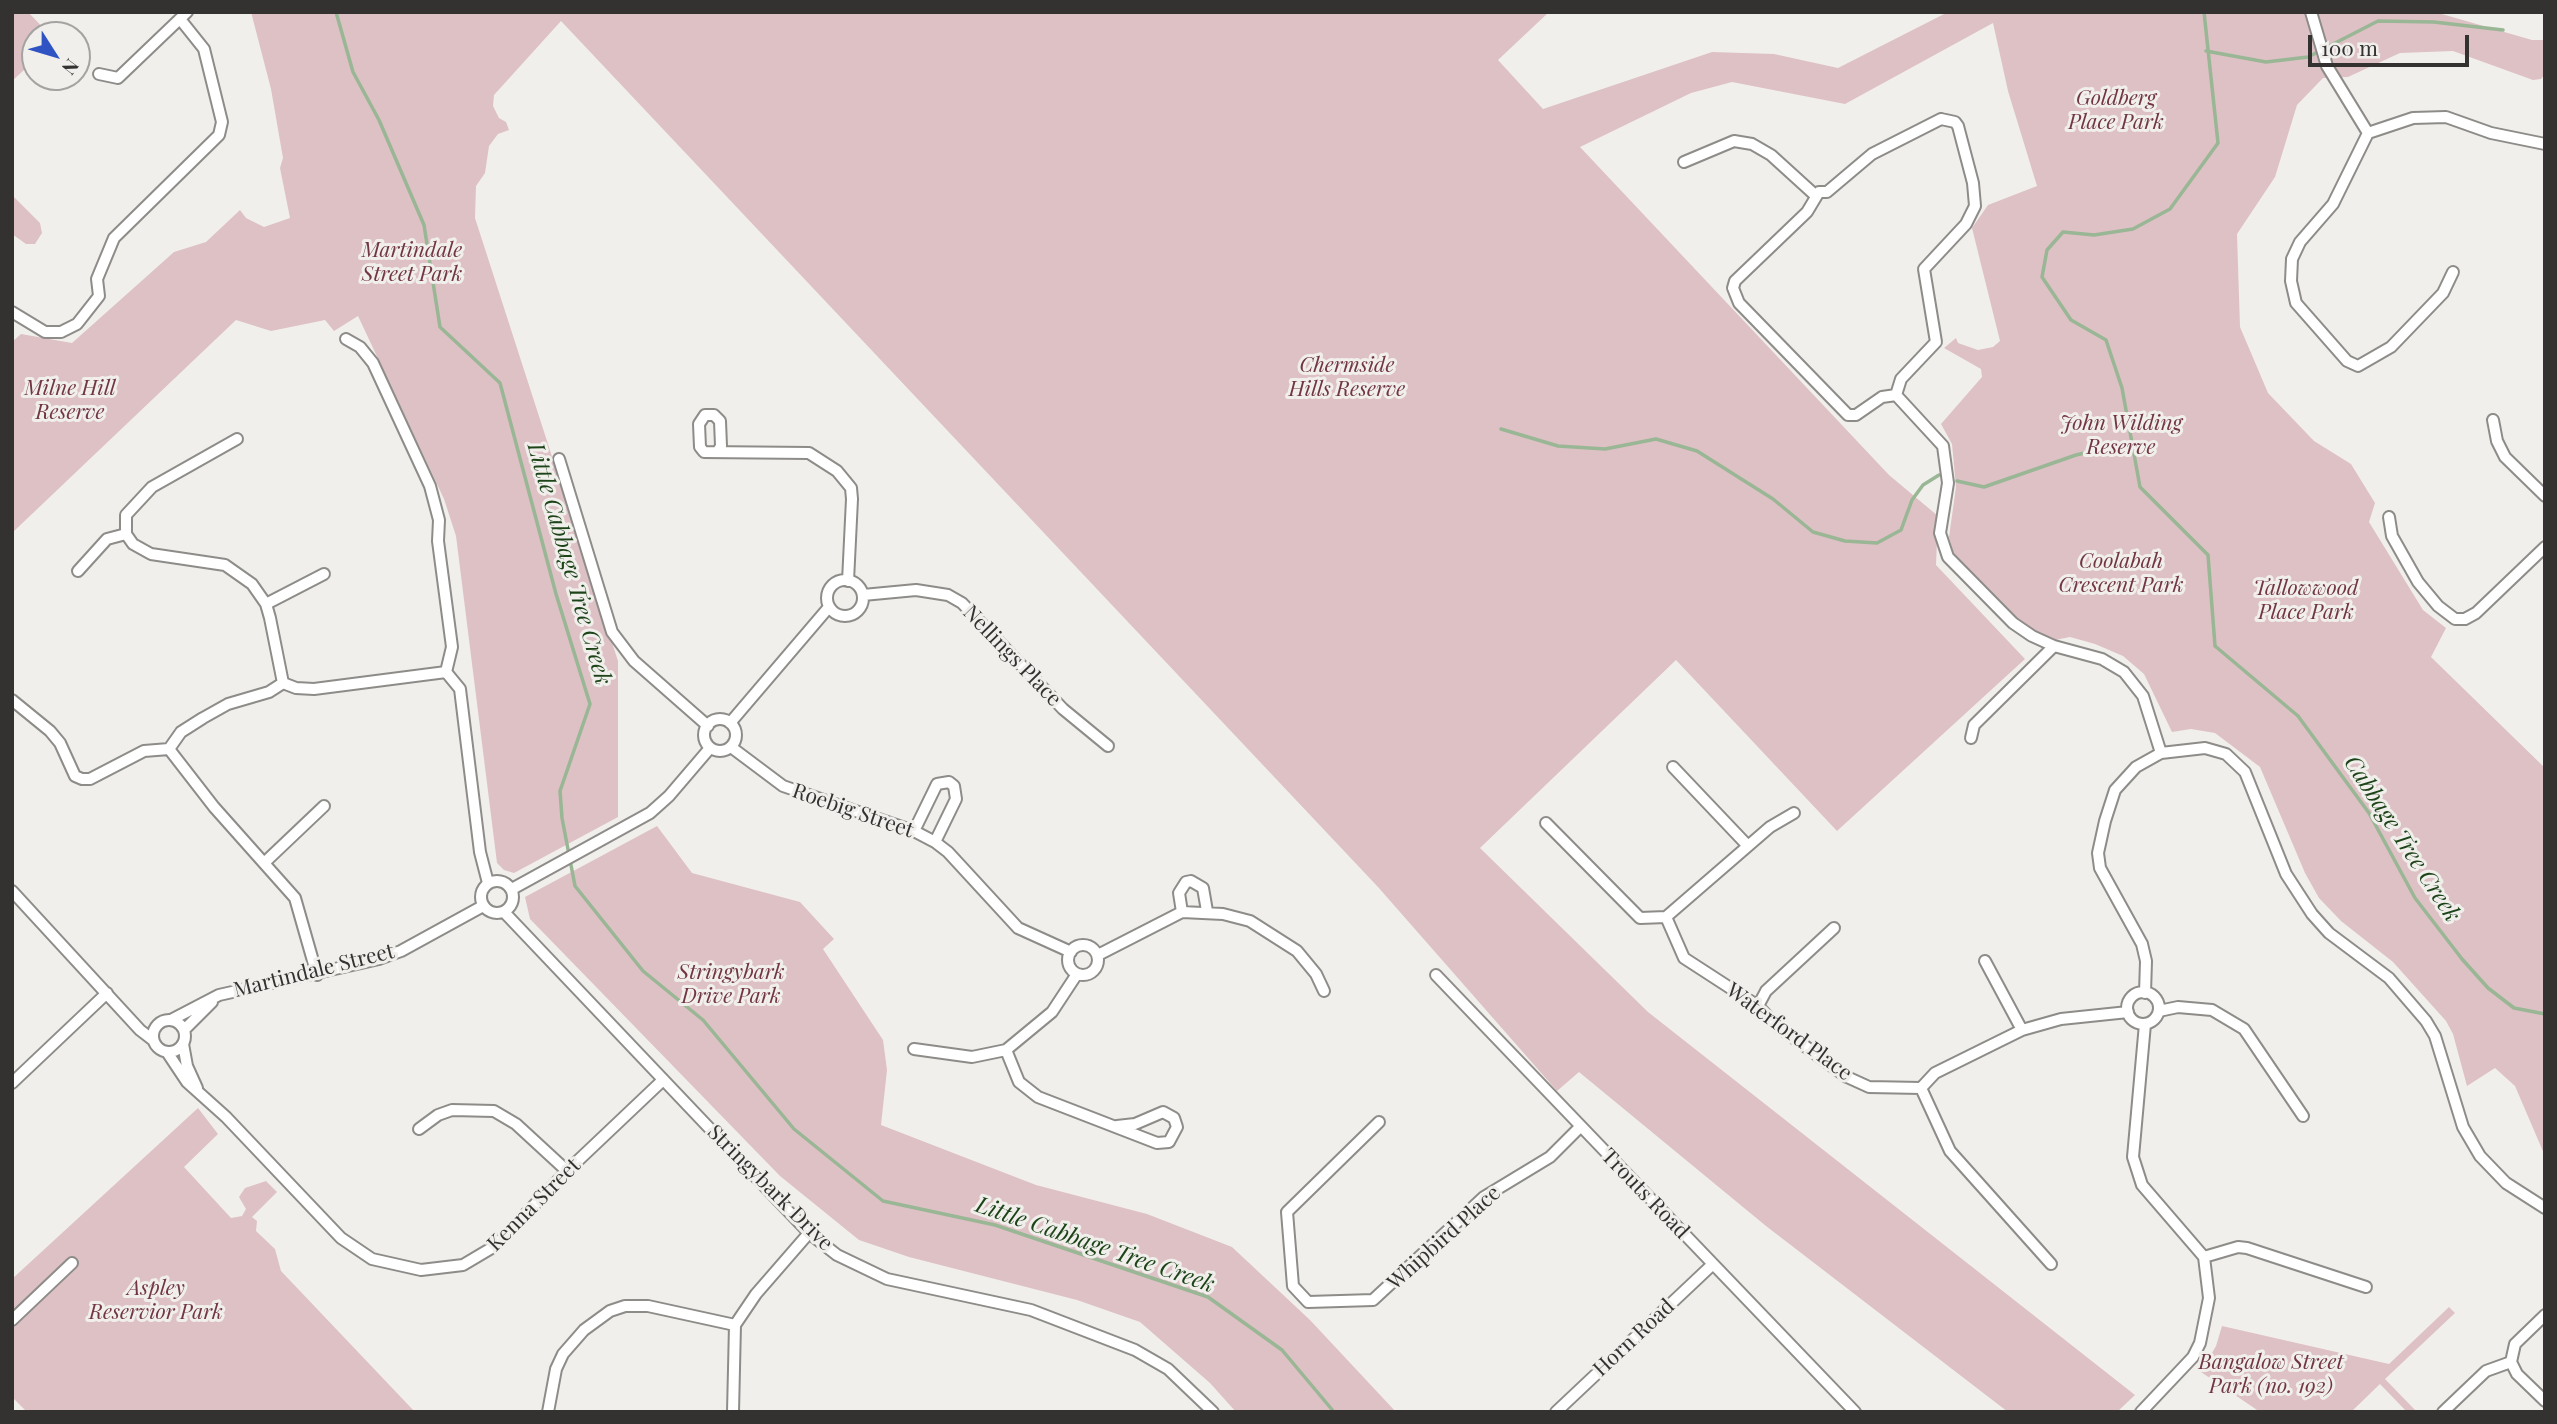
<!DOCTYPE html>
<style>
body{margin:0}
#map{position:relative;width:2557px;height:1424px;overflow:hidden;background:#f1efec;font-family:"Playfair Display",serif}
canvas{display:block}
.frame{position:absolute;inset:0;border:14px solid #333231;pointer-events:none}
.north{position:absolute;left:21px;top:21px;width:70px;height:70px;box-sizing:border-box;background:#f1efec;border:2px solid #a5a3a1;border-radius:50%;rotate:127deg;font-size:19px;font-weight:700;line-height:28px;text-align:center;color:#333231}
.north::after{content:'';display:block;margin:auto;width:24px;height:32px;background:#3053c4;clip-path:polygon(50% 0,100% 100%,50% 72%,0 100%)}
.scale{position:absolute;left:2308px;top:35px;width:161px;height:32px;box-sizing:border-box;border:4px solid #333231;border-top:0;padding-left:9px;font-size:21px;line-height:24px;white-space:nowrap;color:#333231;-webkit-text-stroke:5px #f1efec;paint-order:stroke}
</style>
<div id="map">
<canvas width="2557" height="1424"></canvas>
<div class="frame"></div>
<div class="north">N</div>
<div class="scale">100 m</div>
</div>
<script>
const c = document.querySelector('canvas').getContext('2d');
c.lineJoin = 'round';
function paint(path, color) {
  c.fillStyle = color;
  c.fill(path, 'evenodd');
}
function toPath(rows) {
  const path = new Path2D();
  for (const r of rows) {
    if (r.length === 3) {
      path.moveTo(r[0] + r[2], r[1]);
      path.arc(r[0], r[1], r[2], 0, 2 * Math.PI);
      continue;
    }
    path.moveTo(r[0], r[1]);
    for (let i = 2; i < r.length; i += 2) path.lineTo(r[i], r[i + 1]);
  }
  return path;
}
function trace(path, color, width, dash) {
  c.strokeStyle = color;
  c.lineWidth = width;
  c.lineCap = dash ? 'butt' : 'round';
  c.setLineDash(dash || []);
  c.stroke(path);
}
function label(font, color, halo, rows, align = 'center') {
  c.font = font + ' "Playfair Display",serif';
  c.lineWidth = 6;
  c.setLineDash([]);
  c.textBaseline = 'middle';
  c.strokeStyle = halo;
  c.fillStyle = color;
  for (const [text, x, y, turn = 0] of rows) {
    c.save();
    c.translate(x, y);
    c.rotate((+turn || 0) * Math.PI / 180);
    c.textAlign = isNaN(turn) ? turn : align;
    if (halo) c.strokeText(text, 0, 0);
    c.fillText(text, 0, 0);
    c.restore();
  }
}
const green = toPath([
 [12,12,28,12,50,35,35,35,35,60,12,81],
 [251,12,1549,12,1498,60,1543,109,1712,52,1774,54,1838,68,1948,12,2435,12,2532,40,2545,40,2545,74,2541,79,2533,80,2453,51,2400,53,2348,77,2323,78,2297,105,2275,177,2237,234,2240,327,2268,393,2314,441,2351,464,2375,503,2369,522,2423,610,2446,628,2431,657,2545,768,2545,1156,2515,1086,2495,1068,2467,1086,2453,1034,2446,1021,2393,962,2341,921,2319,898,2305,873,2260,767,2215,733,2191,729,2172,732,2144,674,2123,656,2095,644,2070,637,2055,640,2027,628,1954,555,1949,537,1956,487,1952,444,1941,424,1982,377,1981,369,1944,348,1956,338,1958,343,1978,350,1993,347,2000,341,1972,228,1988,205,2037,186,2008,91,1993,23,1845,104,1732,82,1691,93,1580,147,1889,475,1938,516,1936,565,2025,659,1837,831,1676,660,1480,848,1648,1012,2135,1395,2117,1412,2008,1412,1766,1226,1579,1072,1557,1091,1378,887,561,21,494,95,493,106,499,118,506,122,509,130,498,134,489,146,485,173,476,186,475,218,618,661,618,817,514,873,504,870,497,863,456,536,444,499,358,316,334,331,325,320,271,331,236,320,12,533,12,342,21,334,72,343,174,252,206,242,240,210,246,218,264,227,290,218,280,168,283,158,271,89],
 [12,195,40,223,42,233,35,244,26,244,12,234],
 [657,826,692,873,800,902,834,939,823,949,883,1040,887,1070,881,1125,1036,1185,1147,1214,1232,1247,1310,1320,1396,1412,1236,1412,1210,1383,1140,1322,1077,1300,909,1257,859,1240,780,1176,530,919,525,897],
 [198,1108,218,1134,184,1167,231,1218,242,1216,246,1209,239,1197,245,1188,266,1181,277,1192,252,1217,257,1221,256,1231,275,1249,281,1271,415,1412,23,1412,25,1410,12,1397,12,1279],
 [2449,1307,2455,1313,2385,1379,2417,1412,2407,1412,2380,1384,2351,1412,2260,1412,2201,1372,2216,1346,2222,1326,2389,1364]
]);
const stream = toPath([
 [336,12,353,72,379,120,424,225,440,327,500,383,556,594,590,704,560,791,562,818,575,886,643,971,703,1020,794,1129,883,1201,995,1225,1208,1297,1282,1350,1334,1412],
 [2204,12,2218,143,2170,209,2133,229,2094,235,2063,232,2047,250,2042,277,2071,320,2106,340,2122,388,2140,487,2208,555,2215,646,2298,716,2369,813,2415,898,2462,959,2488,988,2514,1008,2545,1014],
 [2206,51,2266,62,2308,57,2378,21,2434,22,2503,30],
 [1501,429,1558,446,1605,449,1656,439,1697,451,1773,499,1813,532,1845,541,1877,543,1901,530,1912,500,1923,485,1939,475],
 [1957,481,1984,487,2076,455,2106,448,2133,448]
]);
const minor = toPath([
 [2311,12,2327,66,2368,133],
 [99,74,118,78,187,12],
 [1941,119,1955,122,1958,126,1973,183,1975,206,1966,224,1924,269,1936,342,1901,379,1896,395,1882,397,1856,415,1848,415,1739,303,1733,288,1735,281,1807,212,1819,192,1827,192,1872,154,1941,119],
 [2368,133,2333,204,2300,242,2292,259,2291,281,2296,303,2347,361,2358,366,2391,347,2443,293,2453,272],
 [2368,133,2413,118,2446,117,2491,133,2545,144],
 [1684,162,1734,141,1752,144,1771,155,1815,195],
 [12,312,45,332,61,332,77,324,99,296,97,279,114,238,219,135,222,122,204,49,180,19],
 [346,339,360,347,373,363,430,486,439,520,438,541,452,647,446,672,460,689,480,852,488,883],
 [1896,395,1943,446,1948,483,1940,533,1948,557,2013,623,2032,636,2054,646,2102,659,2124,672,2143,696,2161,753],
 [2493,420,2497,441,2505,457,2545,496],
 [237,439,152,487,126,515,126,534,133,544,151,554,225,565,252,584,266,604,270,618,283,683],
 [718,451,721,446,720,421,714,415,705,415,699,424,700,447,704,452,809,453,837,471,851,488,852,499,848,581],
 [559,459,612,632,634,661,708,726],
 [2389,517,2392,536,2418,582,2438,606,2455,619,2465,619,2476,613,2545,547],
 [78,571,107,539,126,534],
 [845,598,18],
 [863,595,916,590,948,595,962,603,1063,709,1108,746],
 [266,604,324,574],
 [12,700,50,731,60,743,75,776,82,779,90,779,144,751,169,749],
 [720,735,16],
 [730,723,829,607],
 [1971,738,1974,725,2054,646],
 [731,747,783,786,914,831,935,842,948,852,1018,928,1071,952],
 [169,749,181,732,203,718,228,704,269,692,283,683,296,688,314,689,446,672],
 [169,749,214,807,295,898,317,975],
 [1673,767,1748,846],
 [1546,823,1640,918,1666,917,1684,958,1758,1006,1775,1024,1847,1077,1869,1087,1921,1088,1935,1073,2022,1030,2061,1019,2128,1012],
 [914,831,937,784,949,782,954,786,956,799,935,842],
 [264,863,324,806],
 [497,897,16],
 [512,889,650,813,669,796,710,748],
 [12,891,140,1030,153,1040],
 [504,912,809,1233,837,1255,887,1279,1031,1310,1135,1350,1168,1369,1213,1412],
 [1182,912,1179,893,1186,882,1191,881,1203,888,1207,911],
 [1666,917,1770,827,1794,813],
 [1083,960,15],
 [1098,955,1182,912,1223,914,1250,921,1297,951,1316,974,1324,991],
 [1985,961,2022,1030],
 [1436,975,1855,1412],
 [2143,1008,16],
 [2145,993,2146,961,2142,944,2100,868,2098,853,2105,821,2115,790,2136,767,2161,753,2205,748,2226,754,2245,772,2286,874,2312,914,2329,933,2389,978,2426,1021,2435,1036,2463,1127,2480,1156,2506,1183,2545,1208],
 [1758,1006,1766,991,1834,928],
 [2159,1011,2178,1007,2212,1010,2244,1029,2303,1116],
 [169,1036,16],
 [171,1020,219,995,379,959,401,951,483,906],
 [184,1030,212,1002],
 [183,1044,187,1066,197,1088],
 [914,1049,972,1057,1006,1050,1052,1012,1077,974],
 [1006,1050,1019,1082,1038,1097,1157,1143,1169,1142,1177,1127,1174,1118,1163,1112,1135,1124,1117,1126],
 [167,1052,187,1082,226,1117,341,1238,372,1259,421,1270,463,1265,495,1246,567,1171,663,1080],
 [12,1083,107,993],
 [1921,1088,1950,1151,2051,1264],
 [1379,1122,1287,1212,1293,1286,1308,1302,1373,1300,1484,1197,1550,1157,1579,1128],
 [419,1129,438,1115,452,1110,494,1111,516,1124,567,1171],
 [2204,1257,2238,1247,2247,1248,2366,1287],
 [2545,1315,2515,1344,2511,1362,2517,1374,2545,1401],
 [12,1320,72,1263],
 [548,1412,556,1369,563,1354,584,1330,610,1311,625,1306,648,1306,735,1325],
 [733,1412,735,1325,756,1294,809,1233],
 [1556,1412,1713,1264],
 [2141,1412,2193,1357,2200,1343,2209,1298,2204,1257,2142,1185,2133,1157,2145,1024],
 [2443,1412,2486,1371,2511,1362]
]);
const parkNames = [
 ["Goldberg",2116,98],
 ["Place Park",2116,122],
 ["Martindale",412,250],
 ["Street Park",412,274],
 ["Chermside",1347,365],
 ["Hills Reserve",1347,389],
 ["Milne Hill",70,388],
 ["Reserve",70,412],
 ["John Wilding",2121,423],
 ["Reserve",2121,447],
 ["Coolabah",2121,561],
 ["Crescent Park",2121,585],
 ["Tallowwood",2306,588],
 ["Place Park",2306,612],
 ["Stringybark",731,972],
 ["Drive Park",731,996],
 ["Aspley",156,1288],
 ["Reservior Park",156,1312],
 ["Bangalow Street",2271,1362],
 ["Park (no. 192)",2271,1386]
];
const streetNames = [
 ["Nellings Place",1012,656,46],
 ["Roebig Street",853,811,19],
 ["Martindale Street",314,971,-14],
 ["Waterford Place",1789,1032,36],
 ["Stringybark Drive",770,1188,45],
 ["Trouts Road",1645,1194,46],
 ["Kenna Street",534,1205,-45],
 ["Whipbird Place",1444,1238,-42],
 ["Horn Road",1634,1338,-43]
];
const waterNames = [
 ["Little Cabbage Tree Creek",569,564,74],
 ["Cabbage Tree Creek",2402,839,57],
 ["Little Cabbage Tree Creek",1095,1245,19]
];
paint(green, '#dec1c5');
trace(stream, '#99b695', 3.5);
trace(minor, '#8e8c89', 14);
trace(minor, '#fff', 10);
label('italic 21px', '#723643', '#f1efec', parkNames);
label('21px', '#333231', '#f1efec', streetNames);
label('italic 23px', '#1c4418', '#f1efec', waterNames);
</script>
